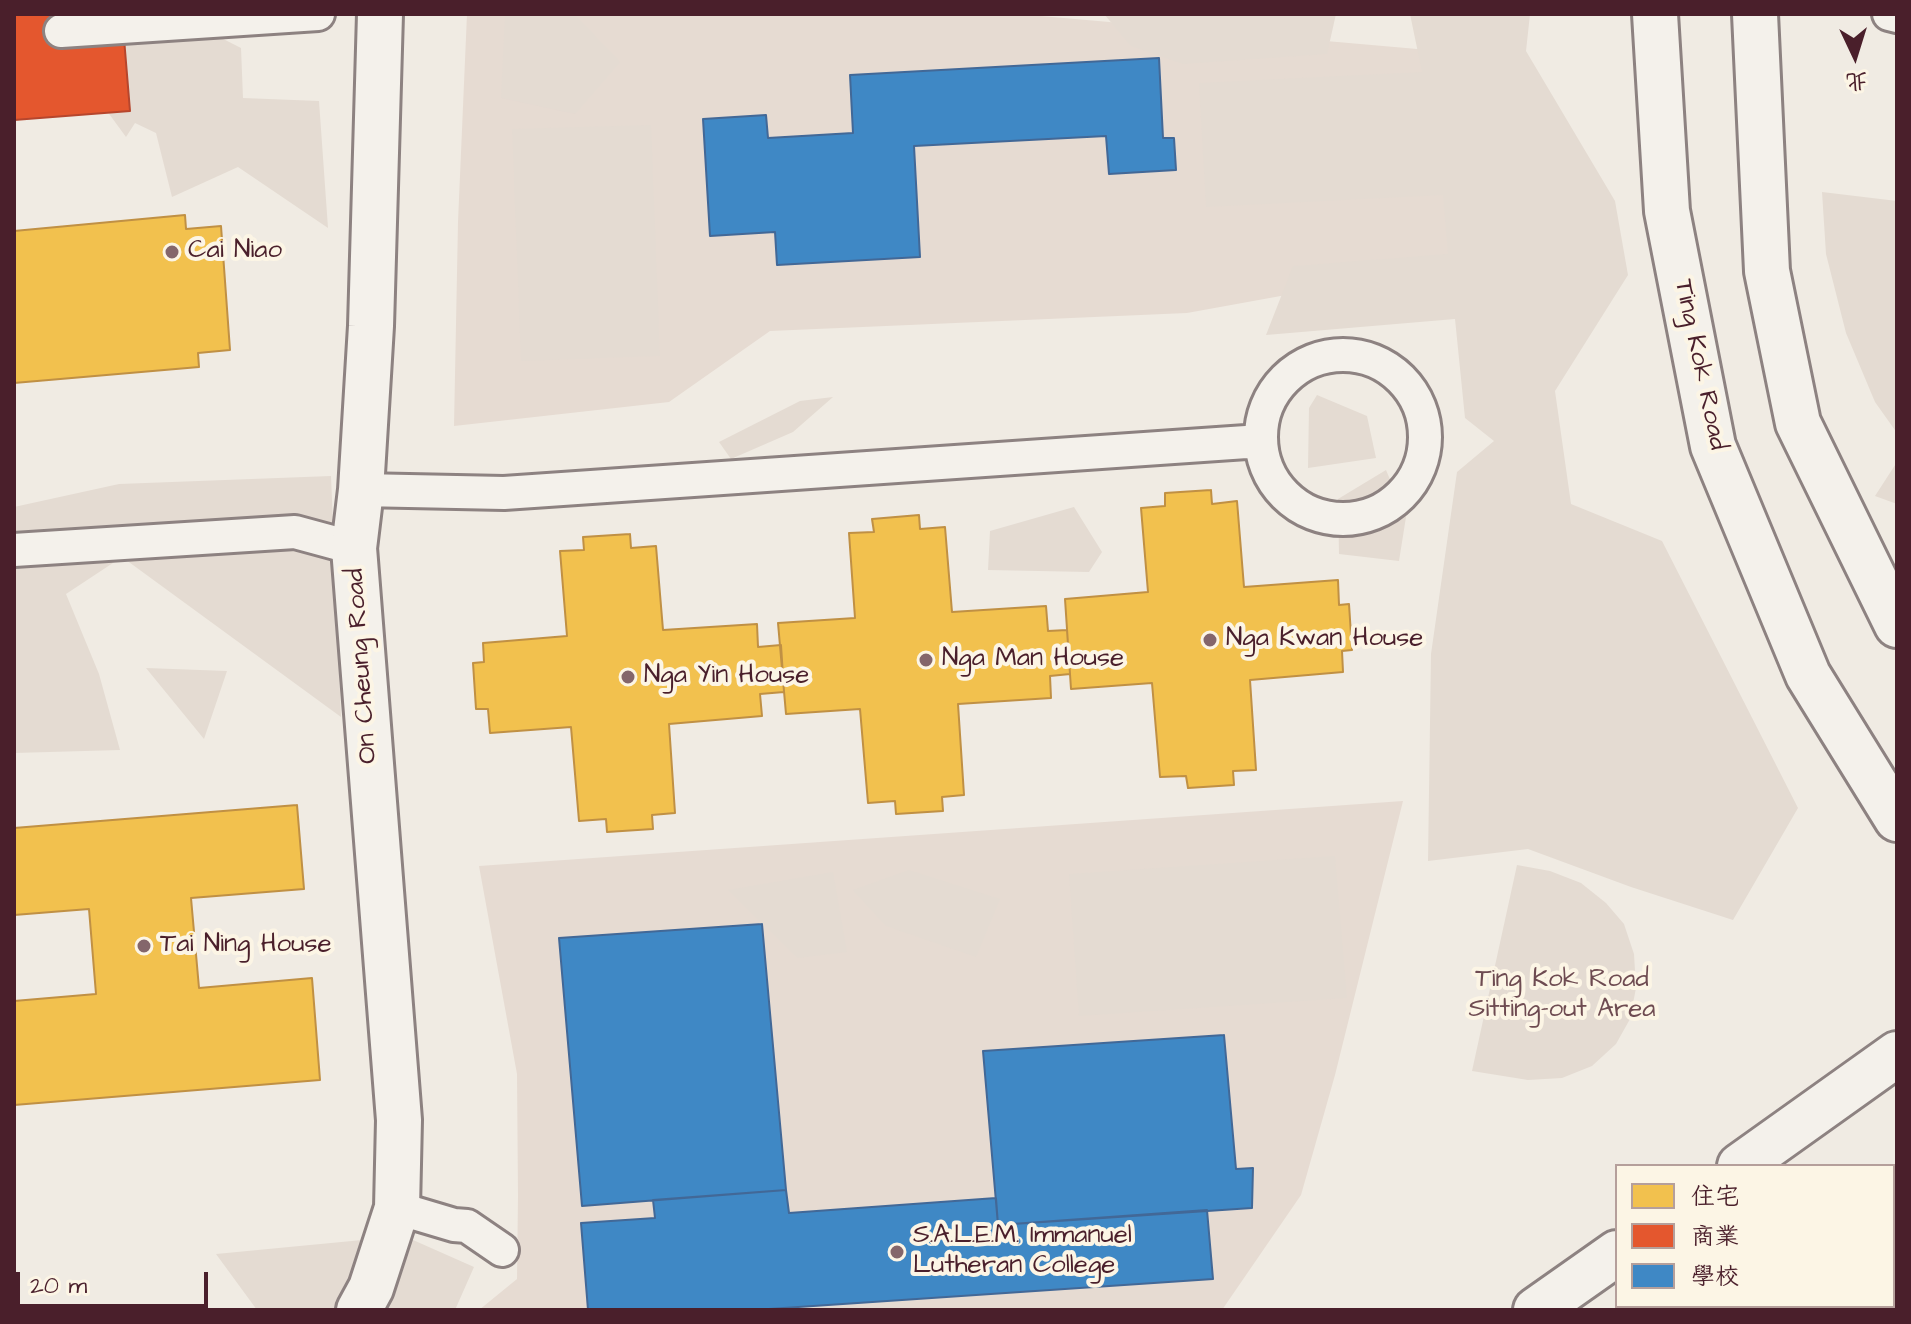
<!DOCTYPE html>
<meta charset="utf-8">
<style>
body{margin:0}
#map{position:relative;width:1911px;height:1324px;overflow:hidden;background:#f0ebe3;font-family:"Architects Daughter","LXGW WenKai TC",sans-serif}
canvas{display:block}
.frame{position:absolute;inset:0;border:16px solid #4a1f2b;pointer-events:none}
.legend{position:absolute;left:1615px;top:1164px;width:280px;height:144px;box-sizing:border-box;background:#fcf5e5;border:2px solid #b59f9b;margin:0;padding:10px 14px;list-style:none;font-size:24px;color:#4a1f2b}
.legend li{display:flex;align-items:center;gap:16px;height:40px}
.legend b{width:40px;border:2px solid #b59f9b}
.north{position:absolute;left:1815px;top:16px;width:80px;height:80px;-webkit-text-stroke:6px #fcf5e5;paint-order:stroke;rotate:176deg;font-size:22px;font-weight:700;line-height:32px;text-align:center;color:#4a1f2b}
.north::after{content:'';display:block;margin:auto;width:28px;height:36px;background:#4a1f2b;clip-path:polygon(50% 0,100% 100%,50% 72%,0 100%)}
.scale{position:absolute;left:16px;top:1272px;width:192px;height:36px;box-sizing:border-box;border:4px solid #4a1f2b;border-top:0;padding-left:10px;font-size:24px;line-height:28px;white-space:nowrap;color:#4a1f2b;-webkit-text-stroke:6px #fcf5e5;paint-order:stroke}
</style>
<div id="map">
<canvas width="1911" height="1324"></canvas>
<div class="frame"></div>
<ul class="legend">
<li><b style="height:22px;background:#f2c14e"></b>住宅</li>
<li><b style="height:22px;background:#e4572e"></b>商業</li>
<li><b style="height:22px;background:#3f88c5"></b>學校</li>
</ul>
<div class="north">北</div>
<div class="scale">20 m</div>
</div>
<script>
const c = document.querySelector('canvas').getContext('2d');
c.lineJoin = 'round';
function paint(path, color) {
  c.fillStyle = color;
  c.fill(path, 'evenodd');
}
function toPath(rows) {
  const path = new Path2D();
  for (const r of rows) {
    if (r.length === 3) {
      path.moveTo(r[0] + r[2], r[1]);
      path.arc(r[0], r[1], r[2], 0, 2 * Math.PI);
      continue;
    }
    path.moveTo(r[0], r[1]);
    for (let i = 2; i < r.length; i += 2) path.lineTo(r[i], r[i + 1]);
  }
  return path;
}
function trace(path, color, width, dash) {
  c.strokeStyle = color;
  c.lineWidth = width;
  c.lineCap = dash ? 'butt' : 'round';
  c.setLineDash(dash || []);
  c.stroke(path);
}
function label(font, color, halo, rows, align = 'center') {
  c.font = font + ' "Architects Daughter",sans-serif';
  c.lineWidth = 8;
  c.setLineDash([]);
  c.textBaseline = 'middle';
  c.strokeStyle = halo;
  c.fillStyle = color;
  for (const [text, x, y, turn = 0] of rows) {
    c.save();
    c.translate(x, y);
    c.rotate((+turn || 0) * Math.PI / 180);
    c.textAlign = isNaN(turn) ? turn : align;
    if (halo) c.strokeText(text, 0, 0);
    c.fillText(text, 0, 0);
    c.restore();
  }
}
const built = toPath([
 [467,14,1018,14,1497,56,1468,262,1187,313,770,331,669,402,454,426,458,222],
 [1403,801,1335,1075,1301,1195,1222,1310,479,1310,517,1279,518,1196,517,1074,479,866]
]);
const green = toPath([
 [174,14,241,48,243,98,319,101,328,228,238,167,172,197,156,133,135,123,126,137,96,96,113,48],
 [505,14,574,14,620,62,575,114,501,98],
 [1104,14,1336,14,1327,54,1183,64,1131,46],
 [1410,14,1530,14,1526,51,1615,201,1628,275,1555,391,1571,504,1662,541,1798,808,1733,920,1631,887,1528,849,1428,861,1431,654,1457,472,1494,441,1465,418,1455,319,1266,335,1293,266,1448,254,1443,195,1206,207,1199,83,1422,72],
 [651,125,660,356,521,361,512,129],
 [1822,192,1897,201,1897,433,1875,402,1846,333,1826,254],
 [1317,395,1367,416,1376,458,1308,468,1309,408],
 [833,397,793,432,731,459,719,442,800,401],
 [1897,462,1897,504,1875,496],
 [1386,470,1406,517,1399,561,1339,554,1338,499],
 [331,476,341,717,122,557,66,594,99,674,120,750,14,753,14,507,119,484],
 [1074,507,1102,552,1089,572,988,570,990,531],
 [146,668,227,671,204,739],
 [1335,856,1347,998,1079,1016,1069,874],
 [1517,865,1550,871,1581,883,1606,903,1624,924,1634,954,1636,988,1630,1019,1616,1044,1592,1066,1562,1078,1528,1080,1472,1071],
 [909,870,1000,899,976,957,886,926,853,890],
 [833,872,847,952,798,958,728,890],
 [404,1236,474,1267,455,1310,257,1310,216,1254]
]);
const homes = toPath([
 [185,215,186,229,221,226,230,350,198,353,199,367,14,383,14,231,185,215],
 [1211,490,1212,504,1237,501,1244,587,1338,580,1339,605,1349,604,1352,650,1342,651,1343,672,1250,680,1256,770,1233,771,1234,785,1188,788,1186,776,1160,777,1152,683,1071,689,1065,599,1148,592,1141,508,1165,506,1165,493,1211,490],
 [919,515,920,529,945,527,952,612,1046,606,1048,631,1067,630,1070,674,1050,676,1051,698,958,704,964,795,942,797,943,811,896,814,895,801,868,803,860,709,786,714,778,623,855,618,849,533,874,532,872,519,919,515],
 [630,534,631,548,656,546,663,630,757,624,758,647,781,645,784,692,760,694,762,716,669,724,675,813,652,815,653,829,607,832,606,819,579,821,571,727,490,733,488,709,476,709,473,663,484,662,483,643,567,636,560,551,584,550,583,537,630,534],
 [297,805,304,889,191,898,199,988,312,978,320,1080,14,1105,14,1001,96,994,89,909,14,915,14,828,297,805]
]);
const shops = toPath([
 [14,14,122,14,130,111,14,120,14,14]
]);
const schools = toPath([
 [1159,58,1163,138,1174,138,1176,170,1109,174,1106,136,914,146,920,257,777,265,775,232,710,236,703,119,766,115,768,138,853,133,850,75,1159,58],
 [762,924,786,1190,582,1206,559,938,762,924],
 [1224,1035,1236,1169,1253,1168,1252,1208,998,1225,983,1051,1224,1035],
 [786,1190,789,1213,996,1198,998,1225,1207,1210,1213,1279,754,1310,588,1310,581,1223,655,1218,653,1200,786,1190]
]);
const service = toPath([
 [1889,14,1897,16],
 [61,31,318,14],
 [1343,437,82],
 [361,490,504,493,1261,441],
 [14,550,295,532,354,548],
 [397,1208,454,1225,467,1226,502,1250]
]);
const minor = toPath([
 [359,1310,371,1288,397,1208,399,1120,354,548,361,490,371,326,380,14]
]);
const secondary = toPath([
 [1655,14,1667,211,1713,446,1808,675,1897,819],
 [1755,14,1767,271,1798,423,1897,625],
 [1740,1166,1897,1054],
 [1893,1195,1897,1192],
 [1536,1310,1617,1253],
 [1730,1310,1736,1306]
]);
const markers = [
 [172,252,8,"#84666b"],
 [1210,640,8,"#84666b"],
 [926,660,8,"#84666b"],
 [628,677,8,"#84666b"],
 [144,946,8,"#84666b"],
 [897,1252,8,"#84666b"]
];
const poiNames = [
 ["Cai Niao",188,252],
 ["Nga Kwan House",1226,640],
 ["Nga Man House",942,660],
 ["Nga Yin House",644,677],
 ["Tai Ning House",160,946],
 ["S.A.L.E.M. Immanuel",913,1237],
 ["Lutheran College",913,1267]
];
const streetNames = [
 ["Ting Kok Road",1699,365,78],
 ["On Cheung Road",363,666,-94]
];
const parkNames = [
 ["Ting Kok Road",1562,981],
 ["Sitting-out Area",1562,1011]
];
paint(built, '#e6dbd2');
paint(green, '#e4dbd2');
paint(homes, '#f2c14e');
trace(homes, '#c09044', 2);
paint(shops, '#e4572e');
trace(shops, '#b6462d', 2);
paint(schools, '#3f88c5');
trace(schools, '#426897', 2);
trace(service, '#8d8281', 38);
trace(minor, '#8d8281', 50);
trace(secondary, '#8d8281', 50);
trace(service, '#f4f1eb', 32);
trace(minor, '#f4f1eb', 44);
trace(secondary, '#f4f1eb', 44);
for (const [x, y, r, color] of markers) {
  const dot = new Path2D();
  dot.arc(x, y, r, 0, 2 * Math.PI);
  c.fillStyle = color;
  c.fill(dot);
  trace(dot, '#fcf5e5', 3);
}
label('26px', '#4a1f2b', '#fcf5e5', poiNames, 'left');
label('26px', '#4a1f2b', '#fcf5e5', streetNames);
label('26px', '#6e4b51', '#fcf5e5', parkNames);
</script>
